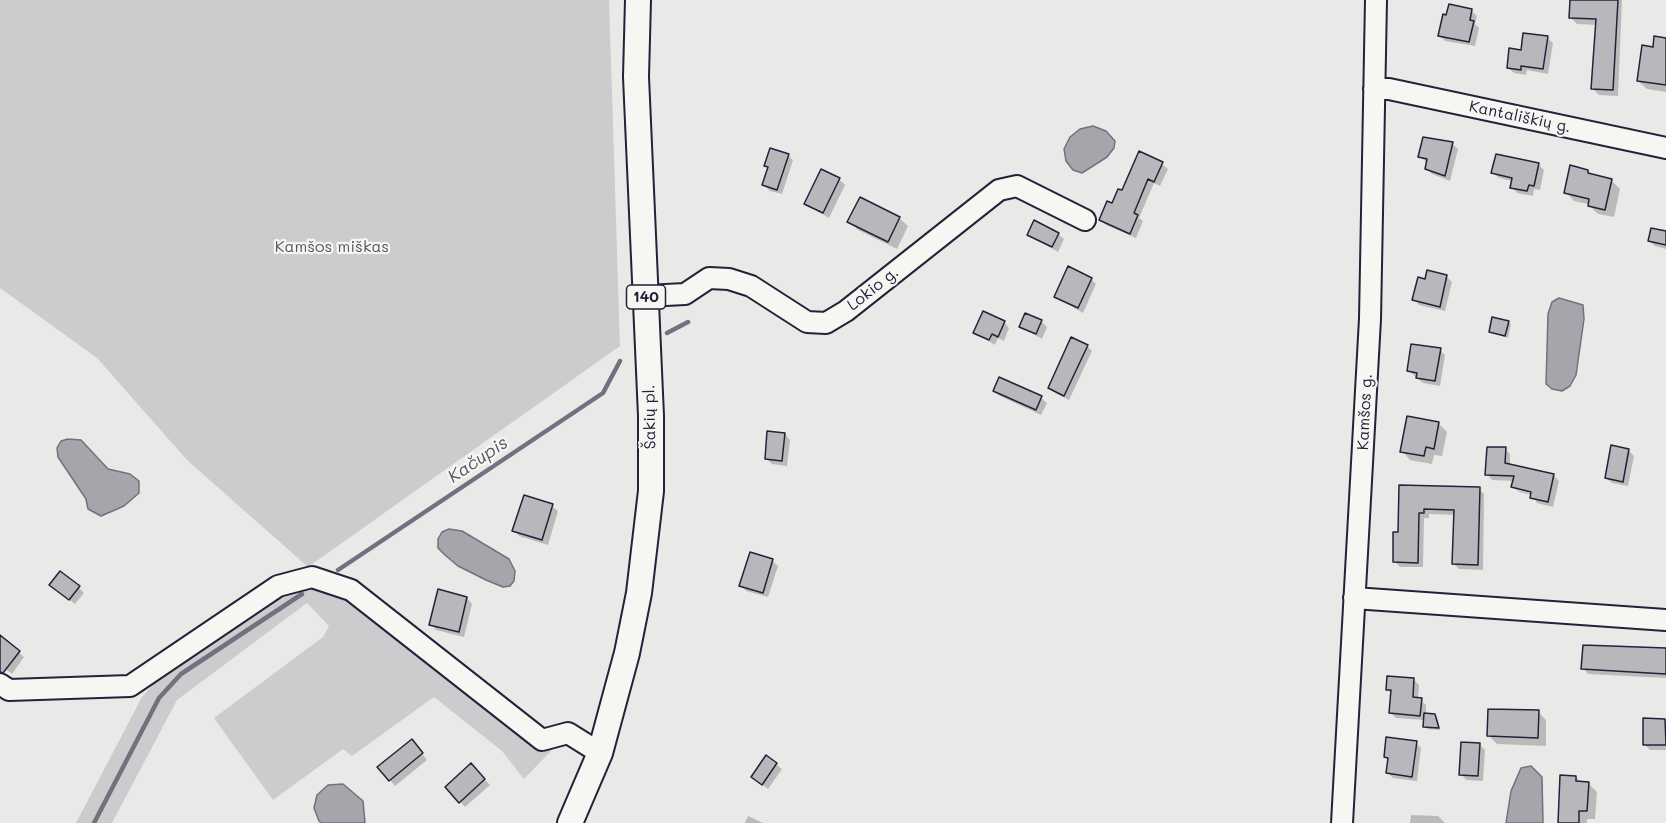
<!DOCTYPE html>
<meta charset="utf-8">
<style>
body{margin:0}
canvas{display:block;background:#e9e9e7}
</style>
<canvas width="1666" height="823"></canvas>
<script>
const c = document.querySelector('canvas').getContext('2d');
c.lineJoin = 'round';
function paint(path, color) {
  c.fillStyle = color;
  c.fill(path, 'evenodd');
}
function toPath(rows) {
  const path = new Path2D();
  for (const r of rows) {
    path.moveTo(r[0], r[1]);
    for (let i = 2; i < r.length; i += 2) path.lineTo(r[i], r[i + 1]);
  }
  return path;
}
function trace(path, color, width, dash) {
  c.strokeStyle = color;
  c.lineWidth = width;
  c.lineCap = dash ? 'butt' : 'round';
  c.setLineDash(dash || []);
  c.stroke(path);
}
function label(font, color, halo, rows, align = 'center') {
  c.font = font + ' Mali,sans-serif';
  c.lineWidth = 4.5;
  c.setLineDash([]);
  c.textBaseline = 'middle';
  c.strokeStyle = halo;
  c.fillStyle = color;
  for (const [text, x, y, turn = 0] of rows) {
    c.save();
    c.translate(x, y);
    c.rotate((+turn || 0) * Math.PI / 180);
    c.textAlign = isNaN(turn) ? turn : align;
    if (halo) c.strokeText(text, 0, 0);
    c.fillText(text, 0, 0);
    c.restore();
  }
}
const green = toPath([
 [0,0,609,0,620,346,308,567,351,579,463,665,532,726,568,733,524,779,502,751,434,697,352,756,343,749,273,800,214,718,323,637,329,626,307,603,177,700,112,823,76,823,142,697,173,662,308,567,187,460,97,358,0,288]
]);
const water = toPath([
 [1093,126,1106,131,1115,141,1114,148,1107,157,1082,173,1073,170,1066,161,1064,149,1070,137,1080,129,1093,126],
 [1559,298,1583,305,1584,319,1576,375,1570,386,1562,391,1552,389,1546,384,1548,314,1552,302,1559,298],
 [68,439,81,440,108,469,130,474,139,481,139,493,124,506,101,516,88,509,86,499,58,457,57,448,61,441,68,439],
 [449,529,462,531,509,559,515,571,514,581,510,586,503,587,486,580,458,566,445,555,438,548,438,539,442,532,449,529],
 [1531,766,1542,777,1543,823,1506,823,1511,791,1521,768,1531,766],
 [343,784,363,801,365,823,321,823,319,821,314,808,317,795,328,785,343,784]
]);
const shadow = toPath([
 [1571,0,1622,0,1618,96,1599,95,1592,88,1597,25,1577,24,1570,17],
 [1471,10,1477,16,1475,24,1479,28,1475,46,1445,41,1440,36],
 [1547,38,1553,43,1548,74,1527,70,1526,75,1514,73,1508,68,1522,51],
 [1666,39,1666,92,1647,89,1638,81],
 [1452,144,1458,149,1450,181,1432,174,1427,169,1428,163,1420,157],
 [1140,153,1162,164,1168,169,1160,186,1154,183,1139,218,1143,221,1136,238,1106,225,1100,220,1123,192],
 [788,155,793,160,782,194,770,191,764,185,769,169,766,165],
 [1538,164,1544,170,1540,190,1534,189,1533,196,1517,193,1512,187,1513,181,1499,178,1493,173],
 [1588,171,1593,176,1612,181,1620,189,1614,217,1598,214,1588,204,1574,201,1566,192],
 [839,179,845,185,829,218,806,204],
 [899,218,908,226,897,249,858,230,849,221],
 [1666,233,1666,249,1655,246,1649,241],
 [1058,234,1064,239,1058,252,1029,235],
 [1447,277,1452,282,1445,311,1419,305,1414,299,1426,280],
 [1091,279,1096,284,1083,313,1056,297],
 [1041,321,1047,327,1042,339,1020,326],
 [1004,322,1009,328,1004,341,998,338,995,345,975,333],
 [1508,322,1511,324,1508,338,1490,332],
 [1087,346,1092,351,1069,400,1055,393,1049,388],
 [1440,350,1445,355,1440,386,1423,383,1409,371],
 [994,391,1041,398,1047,403,1041,415,1000,396],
 [1438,423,1447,432,1442,456,1434,455,1432,464,1410,460,1402,451],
 [785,434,790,440,787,466,772,464,766,458],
 [1505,449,1510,454,1510,465,1553,475,1559,481,1553,507,1537,503,1532,495,1519,492,1513,487,1514,481,1492,480,1487,474],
 [1517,487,1539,492,1538,495,1517,490],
 [1628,450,1634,456,1628,486,1612,483,1606,478],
 [1400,487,1479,489,1484,494,1483,570,1459,569,1454,564,1456,515,1429,514,1429,518,1424,518,1423,567,1400,567,1394,561,1399,534],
 [552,506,558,511,548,545,519,536,514,530],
 [772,560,778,566,768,597,746,591,741,585],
 [79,588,84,593,75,604,57,590],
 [467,598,472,604,464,637,436,630,431,624],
 [0,637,24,657,12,674,0,665],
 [1666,650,1666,678,1588,674,1583,668],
 [1414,680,1419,685,1418,699,1426,705,1426,715,1437,718,1440,730,1427,729,1425,720,1396,718,1390,712,1392,694,1387,689],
 [1538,712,1546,720,1546,746,1497,744,1489,736],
 [1665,720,1666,750,1650,750,1644,744],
 [1416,743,1421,748,1417,781,1393,778,1388,773,1389,761,1385,757],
 [1480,745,1485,750,1483,781,1466,780,1461,774],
 [417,747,427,760,395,786,379,767],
 [776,764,782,769,768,789,752,777],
 [471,765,490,785,465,807,447,787],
 [1576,777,1581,783,1588,783,1597,792,1595,819,1587,819,1587,823,1560,823],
 [1411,815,1438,816,1445,823,1410,823],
 [748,816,763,823,745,823]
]);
const stream = toPath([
 [667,333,688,322],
 [338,570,603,393,620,361],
 [94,823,159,698,181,674,302,594]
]);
const building = toPath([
 [1570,0,1618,0,1613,90,1591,89,1596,19,1569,18,1570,0],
 [1449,4,1472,9,1470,20,1474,21,1469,42,1438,36,1443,14,1446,15,1449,4],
 [1523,33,1548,36,1543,69,1521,66,1521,70,1507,68,1509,48,1521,50,1523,33],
 [1654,36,1666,38,1666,85,1637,81,1642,45,1653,47,1654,36],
 [1423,137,1453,142,1445,176,1425,169,1427,159,1418,157,1423,137],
 [770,148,789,154,777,190,762,185,768,167,764,166,770,148],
 [1139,151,1163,162,1154,182,1148,179,1134,213,1138,215,1130,234,1099,220,1107,201,1112,203,1118,189,1122,190,1139,151],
 [1496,154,1539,163,1534,186,1529,185,1527,191,1510,188,1512,178,1491,173,1496,154],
 [1570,165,1588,170,1588,173,1612,179,1605,210,1588,206,1589,199,1564,193,1570,165],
 [821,169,840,178,823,213,804,204,821,169],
 [860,197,900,217,888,242,847,222,860,197],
 [1034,220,1059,233,1052,247,1027,235,1034,220],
 [1651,228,1666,231,1666,245,1648,241,1651,228],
 [1068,266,1092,278,1078,308,1054,297,1068,266],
 [1427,270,1447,275,1440,307,1412,300,1418,277,1425,279,1427,270],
 [983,311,1005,321,998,337,992,334,989,340,973,333,983,311],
 [1025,313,1042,320,1036,334,1019,327,1025,313],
 [1492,317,1509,321,1505,336,1489,332,1492,317],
 [1071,337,1088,345,1064,396,1048,388,1071,337],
 [1411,344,1441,348,1435,381,1416,378,1417,373,1407,371,1411,344],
 [999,377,1042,396,1036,410,993,391,999,377],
 [1407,416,1439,422,1434,449,1426,447,1424,456,1400,452,1407,416],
 [767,431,785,433,782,461,765,459,767,431],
 [1611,445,1629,449,1623,482,1605,478,1611,445],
 [1487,447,1506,447,1505,463,1554,474,1548,502,1530,498,1531,492,1511,487,1514,476,1485,475,1487,447],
 [1399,485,1480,487,1478,565,1452,564,1454,510,1424,509,1424,513,1419,513,1418,563,1393,562,1393,532,1398,532,1399,485],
 [524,495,553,504,542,540,512,531,524,495],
 [750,552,773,559,763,593,739,586,750,552],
 [60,571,80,586,69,600,49,585,60,571],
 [438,589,467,597,459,632,429,625,438,589],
 [0,635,20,651,3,673,0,672,0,635],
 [1583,645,1666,648,1666,674,1581,669,1583,645],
 [1387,676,1414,678,1413,697,1422,698,1420,716,1389,713,1391,690,1386,690,1387,676],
 [1488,709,1539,710,1538,738,1487,736,1488,709],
 [1424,713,1435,714,1439,728,1423,727,1424,713],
 [1643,718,1665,719,1666,745,1643,745,1643,718],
 [1386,737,1417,741,1412,777,1386,773,1388,758,1384,757,1386,737],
 [412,739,423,753,389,781,377,767,412,739],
 [1461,742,1480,743,1478,776,1459,775,1461,742],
 [766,755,777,763,762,785,751,777,766,755],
 [471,763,485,779,459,803,445,787,471,763],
 [1560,775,1576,776,1576,781,1589,782,1587,811,1579,811,1579,823,1558,823,1560,775]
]);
const minor = toPath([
 [1374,89,1389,89,1666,148],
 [646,296,685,294,709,278,729,279,751,286,807,322,826,323,846,311,999,190,1017,186,1085,220],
 [1354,598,1666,620],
 [0,684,9,690,130,686,278,586,312,577,351,590,542,740,568,733,600,753],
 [1342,823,1370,319,1376,0]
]);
const major = toPath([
 [570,823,600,753,627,653,639,593,651,491,651,416,636,77,638,0]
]);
const shields = [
 [646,297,39]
];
const shieldNames = [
 ["140",646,297]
];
const streetNames = [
 ["Kantališkių g.",1520,117,12],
 ["Lokio g.",873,289,-38],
 ["Kamšos g.",1365,412,-87],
 ["Šakių pl.",650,417,-91]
];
const parkNames = [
 ["Kamšos miškas",332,247]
];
const waterNames = [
 ["Kačupis",478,460,-34]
];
paint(green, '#ccccce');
paint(water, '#a5a5ac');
trace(water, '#71717f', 1.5);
paint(shadow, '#0003');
trace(stream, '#71717f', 4.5);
paint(building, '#b8b8bc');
trace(building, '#22223b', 1.5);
trace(minor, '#22223b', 24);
trace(major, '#22223b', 28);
trace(minor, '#f6f6f2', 20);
trace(major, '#f6f6f2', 24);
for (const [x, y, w] of shields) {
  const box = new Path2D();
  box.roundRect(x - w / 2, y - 12, w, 24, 4.5);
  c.fillStyle = '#f6f6f2';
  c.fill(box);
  trace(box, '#22223b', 1.5);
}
label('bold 15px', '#22223b', null, shieldNames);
label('16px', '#22223b', '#f6f6f2', streetNames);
label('16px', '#555567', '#f6f6f2', parkNames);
label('italic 18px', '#565668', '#f6f6f2', waterNames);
</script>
